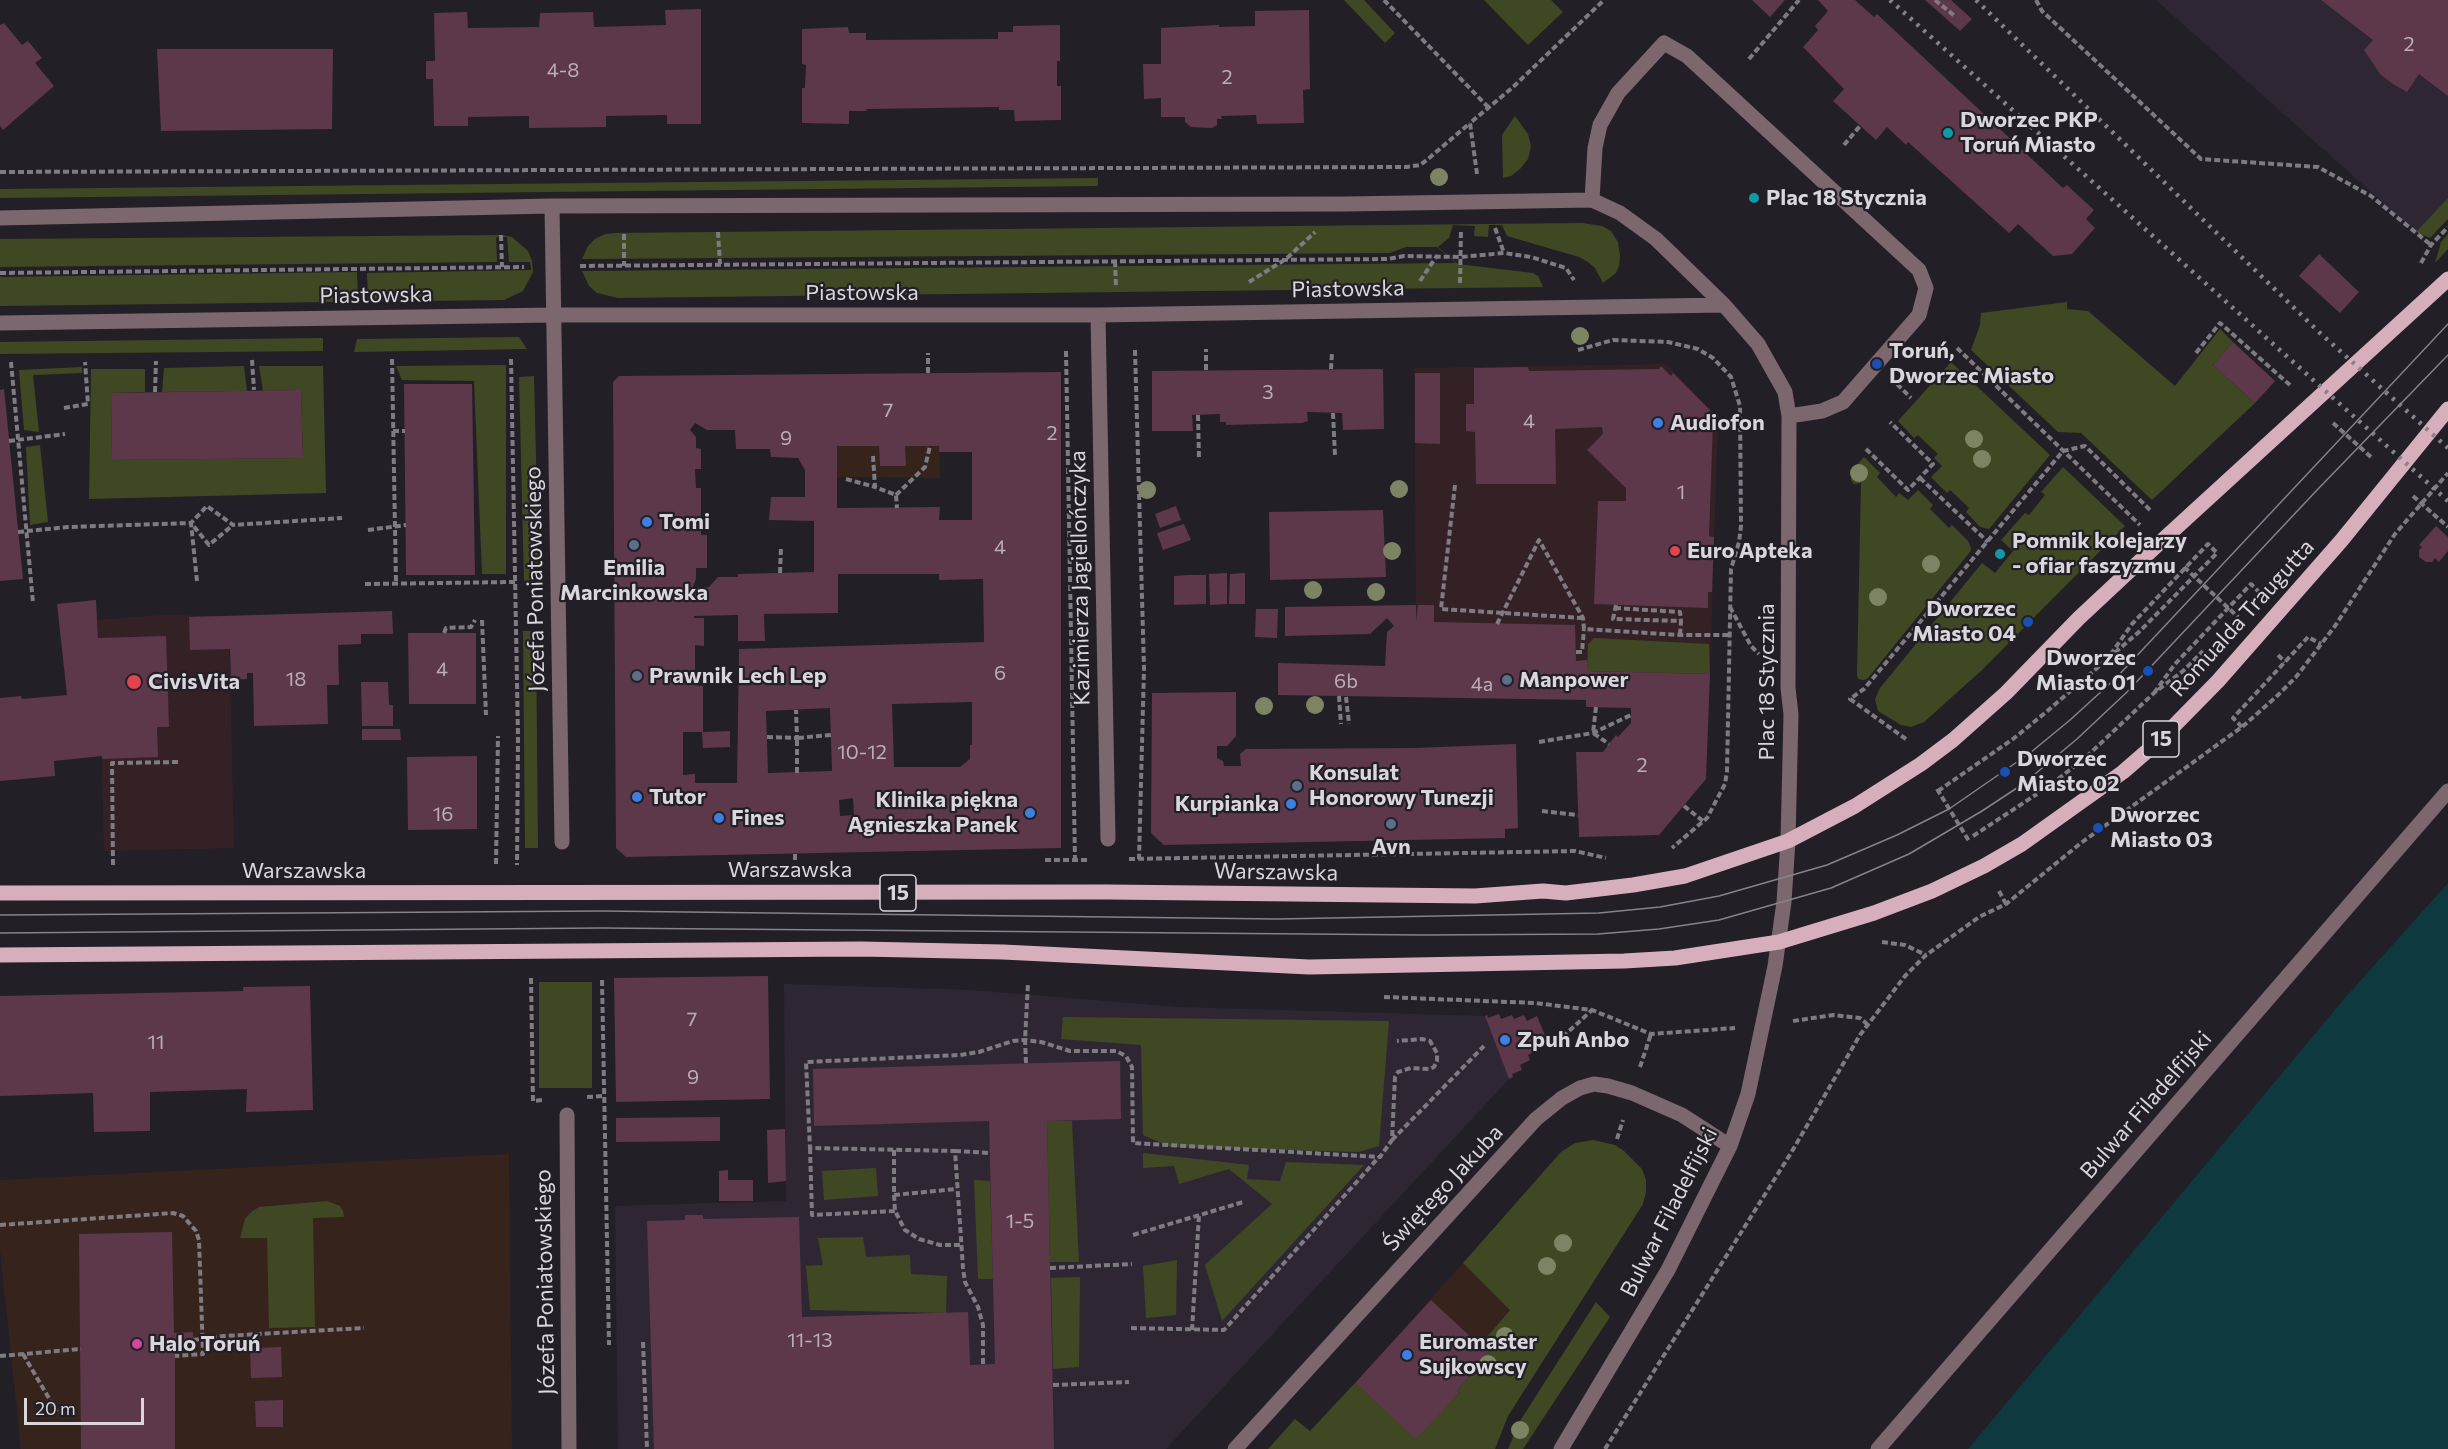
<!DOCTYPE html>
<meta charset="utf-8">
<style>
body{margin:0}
#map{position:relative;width:2448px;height:1449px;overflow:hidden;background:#221f27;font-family:Commissioner,sans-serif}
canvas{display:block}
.scale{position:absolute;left:24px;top:1398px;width:120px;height:27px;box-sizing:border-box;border:3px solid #d9d6dc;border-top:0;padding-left:8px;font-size:18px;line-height:21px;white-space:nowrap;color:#d9d6dc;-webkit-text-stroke:4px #221f27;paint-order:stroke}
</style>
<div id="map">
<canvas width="2448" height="1449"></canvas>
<div class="scale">20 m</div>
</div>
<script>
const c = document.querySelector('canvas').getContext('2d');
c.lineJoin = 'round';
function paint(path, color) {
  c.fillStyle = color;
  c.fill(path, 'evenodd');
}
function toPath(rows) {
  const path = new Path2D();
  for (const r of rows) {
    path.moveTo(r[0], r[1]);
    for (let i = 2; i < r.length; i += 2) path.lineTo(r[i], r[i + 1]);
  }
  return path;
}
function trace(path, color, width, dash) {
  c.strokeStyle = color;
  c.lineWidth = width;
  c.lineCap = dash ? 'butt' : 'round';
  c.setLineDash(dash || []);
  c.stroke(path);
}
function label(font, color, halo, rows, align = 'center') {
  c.font = font + ' Commissioner,sans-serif';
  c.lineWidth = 4.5;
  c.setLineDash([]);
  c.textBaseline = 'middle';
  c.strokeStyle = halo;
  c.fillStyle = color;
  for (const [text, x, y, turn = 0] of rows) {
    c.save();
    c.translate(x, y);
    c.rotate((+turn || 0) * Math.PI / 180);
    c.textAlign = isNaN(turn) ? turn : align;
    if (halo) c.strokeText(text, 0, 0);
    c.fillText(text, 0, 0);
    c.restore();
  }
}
const commercial = toPath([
 [939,373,940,478,837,477,836,374],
 [509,1154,512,1449,21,1449,0,1251,0,1180],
 [1463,1263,1510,1309,1480,1345,1490,1355,1457,1390,1459,1393,1416,1439,1355,1383]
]);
const built = toPath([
 [2156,0,2448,0,2448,198,2416,232],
 [784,984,970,990,1179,1007,1485,1016,1509,1079,1166,1449,618,1449,615,1206,786,1201]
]);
const medical = toPath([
 [1666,364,1718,418,1710,674,1576,670,1416,621,1414,368],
 [160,615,229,616,234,848,104,851,98,620]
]);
const green = toPath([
 [1344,0,1364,0,1395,33,1385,43],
 [1484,0,1551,0,1563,12,1528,45],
 [1515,116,1528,134,1531,146,1528,159,1520,169,1511,176,1503,178,1502,135],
 [1098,178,1098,186,0,198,0,189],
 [2448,198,2448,219,2430,238,2416,232],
 [1583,223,1602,226,1611,231,1618,242,1620,256,1619,266,1616,273,1603,283,1595,268,1588,262,1579,257,1507,236,1502,225,1489,225,1488,237,1474,236,1475,226,1453,225,1449,238,1438,247,1458,264,1533,273,1538,276,1543,287,618,298,597,293,589,286,582,271,1456,263,1437,247,1406,247,1390,253,582,259,588,246,595,239,605,234,616,233],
 [2448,234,2448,249,2435,263,2441,242],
 [502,235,512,237,528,251,532,261,533,272,523,291,504,300,0,306,0,277,357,272,358,299,368,298,367,273,531,270,530,262,509,262,507,237,496,237,497,262,0,267,0,239],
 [2067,302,2067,309,2088,311,2175,386,2220,329,2233,342,2213,365,2255,403,2152,500,2081,433,2058,432,1971,350,1980,325,1981,313],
 [519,337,527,349,354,352,357,339],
 [323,338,323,351,0,354,0,342],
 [1951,362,2050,455,1989,529,1980,527,1966,512,1969,508,1950,490,1947,493,1931,477,1942,466,1934,458,1938,454,1918,435,1914,438,1898,421],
 [506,365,506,574,482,574,474,381,402,380,396,366],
 [244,366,247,391,162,392,164,368],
 [259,366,323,366,326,493,89,499,91,369,145,369,145,392,111,393,112,460,303,458,301,390,263,391],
 [82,367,82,373,33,375,39,432,24,430,19,370],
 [534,376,539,580,524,581,519,377],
 [40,445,48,522,30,525,26,447],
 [1864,457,1880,473,1877,477,1896,497,1899,493,1908,500,1918,490,1933,505,1930,509,1949,528,1952,525,1968,541,1971,548,1970,552,1868,678,1864,680,1858,679,1857,675,1861,483,1854,484,1851,480,1852,470],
 [2063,467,2125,526,1981,671,1924,722,1911,727,1901,725,1878,711,1875,699,1880,688,1982,563,1995,573,2013,551,2001,540,2025,513,2029,515,2045,495,2041,492],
 [523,631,536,631,538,848,525,848],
 [1594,638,1709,644,1710,674,1587,671,1588,644],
 [539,982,592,982,592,1088,539,1088],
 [1063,1017,1389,1021,1379,1146,1359,1152,1171,1147,1143,1135,1141,1045,1061,1039],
 [1047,1121,1072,1121,1079,1262,1050,1262],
 [1593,1140,1615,1145,1624,1151,1642,1169,1646,1180,1646,1192,1643,1204,1508,1416,1495,1449,1268,1449,1295,1419,1310,1431,1355,1383,1416,1438,1459,1393,1457,1390,1490,1355,1480,1345,1510,1310,1463,1263,1561,1152,1575,1143],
 [1143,1153,1249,1165,1247,1179,1280,1181,1286,1162,1364,1165,1222,1321,1205,1265,1272,1204,1229,1169,1179,1184,1174,1166,1143,1168],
 [876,1168,878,1196,824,1200,822,1171],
 [974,1180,990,1181,993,1279,978,1279],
 [327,1201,340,1206,343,1211,344,1217,313,1218,315,1327,269,1328,267,1238,240,1238,245,1219,251,1212,259,1207],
 [863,1237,866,1257,910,1255,911,1274,947,1276,946,1313,810,1310,806,1266,823,1265,818,1238],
 [1177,1260,1176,1315,1146,1318,1143,1266],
 [1080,1277,1079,1367,1053,1369,1051,1278],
 [1596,1302,1610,1317,1523,1449,1508,1449,1520,1421]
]);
const water = toPath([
 [2448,883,2448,1449,1968,1449,2344,999]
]);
const building = toPath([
 [1752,0,1785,0,1770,17],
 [1818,0,1855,0,1874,17,1877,14,2063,188,2067,185,2094,210,2086,219,2095,228,2072,254,2053,256,2018,224,2009,233,1908,142,1906,145,1887,127,1876,140,1833,101,1844,89,1803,47,1818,30,1815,26,1828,11],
 [1925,0,1951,0,1972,19,1960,31],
 [2321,0,2448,0,2448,96,2419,74,2407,92,2393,84,2380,74,2364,50,2373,40],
 [701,9,701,124,667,124,667,115,606,116,606,127,529,128,529,116,468,117,468,126,434,126,433,79,426,79,426,61,435,61,434,13,467,12,468,28,539,27,540,13,593,12,594,27,666,25,665,10],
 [1309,10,1310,89,1303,90,1304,123,1257,124,1256,115,1221,116,1222,119,1217,119,1217,125,1212,128,1191,127,1185,122,1185,117,1161,117,1161,98,1144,99,1143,64,1161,64,1161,28,1219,25,1219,27,1255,26,1255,11],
 [4,23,22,45,28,41,42,58,35,63,54,86,3,130,0,126,0,25],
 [1060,25,1060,61,1057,61,1057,86,1061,86,1061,120,1015,121,1014,110,999,110,999,107,867,109,866,111,849,111,849,124,802,123,802,88,805,88,806,65,802,64,802,29,848,27,849,33,866,33,866,40,998,39,998,32,1013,32,1013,26],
 [157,49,333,49,332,129,161,131],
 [2319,254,2359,292,2340,313,2299,276],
 [2233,342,2275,381,2255,403,2213,365],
 [1661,366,1671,376,1673,373,1710,410,1707,415,1713,421,1709,536,1714,537,1712,592,1708,592,1708,608,1594,604,1598,501,1626,501,1626,488,1587,450,1603,434,1602,427,1555,429,1556,484,1476,484,1475,432,1466,431,1466,404,1474,404,1474,368,1528,367,1529,371,1659,369],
 [1383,369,1384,429,1343,430,1342,413,1307,412,1308,421,1302,423,1226,425,1226,422,1220,422,1220,414,1192,415,1193,431,1152,431,1152,371],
 [1061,372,1061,848,626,857,616,848,613,382,619,376],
 [695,423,707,430,735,430,736,449,770,449,771,457,798,458,805,470,805,497,771,497,769,520,814,521,814,572,738,574,738,577,718,577,709,587,693,587,696,579,696,568,707,568,707,535,701,535,701,488,696,488,695,469,701,469,701,449,696,448,696,437,690,430],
 [837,446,879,446,880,466,906,466,905,446,939,446,939,452,972,452,972,520,939,520,940,507,837,508],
 [838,574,939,574,939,580,983,579,984,642,739,649,737,783,695,783,695,774,683,775,683,732,703,732,703,686,695,685,695,645,704,646,704,618,694,618,694,616,738,615,738,641,765,641,764,614,838,613],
 [972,702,972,745,970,745,970,759,960,767,894,767,892,704],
 [830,708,832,771,768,773,766,711],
 [853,798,854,815,840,816,839,800],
 [1415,373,1440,373,1440,444,1415,443],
 [404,384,472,384,475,575,406,575],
 [4,389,23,579,0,581,0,390],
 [301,390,303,458,112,460,111,393],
 [1176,506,1181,520,1160,528,1155,514],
 [1383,510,1386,577,1270,580,1269,512],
 [1184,524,1191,540,1163,550,1157,533],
 [2436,526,2448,537,2448,551,2439,562,2435,558,2432,562,2426,562,2419,557,2419,550,2422,547,2419,545],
 [1227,573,1227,604,1210,605,1209,574],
 [1245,573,1245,604,1229,604,1230,574],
 [1189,575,1206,575,1206,604,1174,605,1174,576],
 [96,600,98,638,166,636,169,727,157,727,158,757,102,759,102,756,54,761,55,776,0,781,0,698,21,696,22,699,67,695,57,604],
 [1416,605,1416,621,1418,605,1434,605,1434,622,1575,625,1576,661,1587,660,1587,671,1710,674,1706,779,1659,835,1579,837,1576,752,1603,752,1616,735,1618,737,1631,723,1631,708,1586,707,1586,700,1278,695,1278,663,1385,666,1387,632,1394,626,1387,618,1370,634,1285,636,1285,607],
 [1256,609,1278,609,1277,638,1255,637],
 [392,611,393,634,361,634,361,644,338,645,339,685,327,685,328,724,254,726,253,673,247,673,247,679,231,680,230,649,190,650,189,617],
 [408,633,476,633,476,704,409,704],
 [361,682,388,682,389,705,393,705,393,726,362,726],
 [1236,692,1236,736,1227,746,1217,746,1217,758,1223,761,1224,766,1241,766,1240,754,1246,749,1415,748,1516,744,1518,828,1505,829,1505,838,1164,845,1151,833,1152,693],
 [362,729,400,729,401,740,362,740],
 [730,731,730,747,703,748,702,732],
 [477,756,477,829,408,830,407,757],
 [768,976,770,1099,616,1102,614,978],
 [310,986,313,1110,246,1112,247,1089,150,1092,150,1131,94,1132,93,1093,0,1096,0,996,243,991,243,987],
 [1499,1014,1501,1019,1512,1015,1514,1019,1524,1015,1527,1021,1537,1016,1547,1040,1537,1045,1539,1049,1528,1055,1530,1060,1520,1065,1522,1070,1512,1074,1513,1077,1509,1079,1485,1016,1487,1015,1488,1018],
 [1120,1061,1121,1119,1047,1121,1054,1449,654,1449,647,1221,685,1220,685,1215,703,1215,703,1219,799,1217,802,1317,968,1312,970,1365,995,1364,989,1121,814,1126,813,1069],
 [720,1117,720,1141,616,1142,616,1118],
 [785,1129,786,1181,768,1183,767,1130],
 [728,1170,728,1180,753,1180,753,1201,719,1201,719,1171],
 [172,1232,174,1333,193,1332,194,1349,175,1349,175,1449,81,1449,79,1234],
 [1431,1300,1490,1355,1457,1390,1459,1393,1416,1439,1355,1383],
 [281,1347,282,1377,251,1378,250,1348],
 [283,1400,283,1427,256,1427,255,1401]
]);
const path = toPath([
 [1384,0,1488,107],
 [1935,0,1956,17],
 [2036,0,2042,11,2201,159,2318,167,2371,196,2431,245],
 [1749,59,1799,0],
 [1844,145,1860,126],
 [0,172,1406,167,1420,165,1428,159,1470,123],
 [1477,174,1470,123,1512,88,1604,0],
 [1495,228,1504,253],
 [718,232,720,264],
 [624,234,624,266],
 [501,235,502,267],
 [1115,261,1116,287],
 [2421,263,2431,245,2448,227],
 [580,266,1388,259,1404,256,1461,257,1504,253,1531,257,1566,268,1574,280],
 [0,273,524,267],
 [1420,281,1436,257],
 [1249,282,1286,259,1315,232],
 [1460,283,1461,230],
 [1957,348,2140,525],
 [1135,350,1144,668,1139,859],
 [1578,350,1613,340,1668,342,1698,349,1713,358,1731,377,1740,406,1741,526,1739,542,1731,569,1727,771,1725,784,1707,818,1672,848],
 [1066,351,1075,860],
 [2196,353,2220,323,2291,386],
 [392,359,396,584],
 [511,359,518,737,517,865],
 [252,360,254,390],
 [11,362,33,603],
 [1331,369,1332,352],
 [1206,370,1206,349],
 [928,373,928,353],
 [1897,384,1911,398],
 [155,392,156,361],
 [64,408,88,404,85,362],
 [1333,413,1335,456],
 [1198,415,1199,458],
 [2333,423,2372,458],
 [393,431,405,431],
 [9,441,65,434],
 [1866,449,1908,490,1933,464,1890,422],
 [873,456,875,487,896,495,897,508],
 [1920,478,1988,542],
 [846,479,875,487],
 [1455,485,1441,609,1582,618],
 [896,495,925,467,930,446],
 [2413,496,2448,527],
 [368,530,406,525],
 [18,532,68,527,191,523,207,506,233,525,342,518],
 [2184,567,2238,617],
 [780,573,781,547],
 [197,581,191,523,209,545,233,525],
 [365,584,515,582],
 [1616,605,1613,619,1681,621,1680,635],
 [1730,607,1751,646,1759,654],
 [1615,608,1680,612,1681,621],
 [482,620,486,715],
 [1497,624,1539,540,1583,618,1584,629,1680,635,1728,635],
 [444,633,446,628,471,627,475,620],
 [1576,652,1582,652,1584,629],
 [2278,655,2285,662],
 [2154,693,2175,664,2251,584,2259,592],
 [1339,696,1341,724],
 [1346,697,1349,724],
 [1596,707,1593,733,1609,744],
 [2242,727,2233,718,2308,637,2321,644],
 [767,737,797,738,796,710],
 [1906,739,1850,699,1864,689,2063,451,2085,446,2150,510],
 [1539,742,1593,733,1631,715],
 [797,773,797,738,831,735],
 [2058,779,2084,759,2154,693,2183,671,2203,651],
 [1937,789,1969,841],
 [1938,791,2013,739,2045,713,2140,631,2217,553,2208,544,2132,624,2111,654],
 [1684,806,1703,821],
 [1542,811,1578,815],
 [1973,836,2037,794],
 [795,854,795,863],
 [1129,859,1575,851,1606,858],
 [1045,860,1088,860],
 [496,864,498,736],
 [113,865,112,763,180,762],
 [1999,891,2006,904],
 [1882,942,1905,945,1926,955],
 [531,978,533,1101,543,1100],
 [602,980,609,1345],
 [1384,997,1535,1003,1592,1010,1651,1034,1735,1028],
 [1793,1021,1833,1015,1860,1018,1867,1024],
 [1556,1043,1592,1010],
 [1026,1063,1025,1040,1028,983],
 [1640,1067,1651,1034],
 [587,1097,604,1096],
 [1617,1139,1623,1120],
 [1392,1140,1484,1046],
 [810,1148,812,1215,895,1211],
 [894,1150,894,1195,956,1189],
 [955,1151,990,1153],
 [894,1195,895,1211,905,1230,919,1239,940,1245,961,1245],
 [0,1225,173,1213,183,1216,196,1231,199,1240,203,1354,175,1356],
 [1133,1235,1243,1202],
 [1050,1268,1132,1264],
 [1131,1328,1224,1330,1379,1157],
 [1192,1330,1199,1215],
 [193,1340,224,1336,364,1328],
 [643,1342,647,1449],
 [23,1354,57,1412],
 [0,1356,81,1349],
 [983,1364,983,1325,978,1307,965,1282,963,1268,955,1151,810,1148,806,1062,960,1055,979,1052,1013,1041,1025,1040,1041,1042,1070,1051,1116,1051,1126,1056,1132,1067,1133,1143,1380,1157,1392,1140,1395,1077,1398,1072,1411,1068,1429,1069,1434,1067,1437,1061,1437,1053,1430,1041,1422,1039,1397,1041],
 [1053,1385,1129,1382],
 [1605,1449,1791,1153,1860,1035,1905,976,1926,955,1979,917,2006,904,2081,843,2242,727,2276,697,2296,677,2335,626,2395,534,2448,473]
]);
const minor = toPath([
 [1592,200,1595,148,1600,125,1618,93,1664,43,1687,56,1919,270,1926,288,1919,315,1843,402,1822,411,1789,416],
 [552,206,562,842],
 [0,218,552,206,1346,204,1592,200,1620,213,1656,239,1724,305,1758,344,1785,392,1789,416,1788,688,1791,714,1788,841,1784,902,1775,966,1748,1094,1730,1146,1668,1270,1561,1449],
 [1098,315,1108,839],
 [0,323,554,315,1098,315,1724,305],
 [567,1115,569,1449],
 [1235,1449,1536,1119,1562,1098,1580,1088,1594,1084,1608,1086,1632,1093,1682,1115,1730,1146],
 [1878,1449,2448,791]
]);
const major = toPath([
 [0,893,1108,892,1475,896,1543,891,1566,893,1633,885,1685,876,1788,841,1855,806,1921,764,1953,740,2006,693,2079,618,2154,548,2448,279],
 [0,955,861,949,1003,952,1309,967,1624,961,1675,958,1779,942,1874,913,1932,891,1984,866,2022,844,2123,772,2161,739,2218,681,2341,541,2448,409]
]);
const tram = toPath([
 [0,915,602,911,1277,919,1599,913,1660,907,1719,896,1827,865,1897,835,1949,809,2030,753,2070,720,2115,679,2448,324],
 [0,933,601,928,1424,935,1598,934,1659,929,1719,920,1831,888,1909,854,1982,811,2023,784,2077,739,2127,692,2318,489,2448,355]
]);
const rail = toPath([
 [1890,0,2448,501],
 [1976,0,2320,333,2448,448]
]);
const trees = [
 [1439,177],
 [1580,336],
 [1974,439],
 [1982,459],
 [1859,473],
 [1399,489],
 [1147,490],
 [1392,551],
 [1931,564],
 [1313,590],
 [1376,592],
 [1878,597],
 [1315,705],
 [1264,706],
 [1563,1243],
 [1547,1266],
 [1505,1336],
 [1488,1364],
 [1520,1430]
];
const markers = [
 [1948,133,6,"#0f9aa8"],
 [1754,198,6,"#0f9aa8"],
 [1877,364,6,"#1a4fb4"],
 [1658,423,6,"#3f7fe0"],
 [647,522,6,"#3f7fe0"],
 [634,545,6,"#5c6f8a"],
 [1675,551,6,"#e0444e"],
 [2000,554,6,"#0f9aa8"],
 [2028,622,6,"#1a4fb4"],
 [2148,671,6,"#1a4fb4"],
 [637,676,6,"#5c6f8a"],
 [1507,680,6,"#5c6f8a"],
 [134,682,8,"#e0444e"],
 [2005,772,6,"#1a4fb4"],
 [1297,786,6,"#5c6f8a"],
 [637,797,6,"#3f7fe0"],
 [1291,804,6,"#3f7fe0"],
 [1030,813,6,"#3f7fe0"],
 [719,818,6,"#3f7fe0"],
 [1391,824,6,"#5c6f8a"],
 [2098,828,6,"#1a4fb4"],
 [1505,1040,6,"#3f7fe0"],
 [137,1344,6,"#d1479c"],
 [1407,1355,6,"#3f7fe0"]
];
const numberNames = [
 ["2",2409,44],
 ["4-8",563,70],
 ["2",1227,77],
 ["3",1268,392],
 ["7",888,410],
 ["4",1529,421],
 ["2",1052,433],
 ["9",786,438],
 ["1",1681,492],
 ["4",1000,547],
 ["4",442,669],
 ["6",1000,673],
 ["18",296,679],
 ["6b",1346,681],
 ["4a",1482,684],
 ["10-12",862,752],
 ["2",1642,765],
 ["16",443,814],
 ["7",692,1019],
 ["11",156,1042],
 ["9",693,1077],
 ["1-5",1020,1221],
 ["11-13",810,1340]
];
const shields = [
 [2161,739,36],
 [898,893,36]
];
const shieldNames = [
 ["15",2161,739],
 ["15",898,893]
];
const poiNames = [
 ["Dworzec PKP",1960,120],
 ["Toruń Miasto",1960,145],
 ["Plac 18 Stycznia",1766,198],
 ["Toruń,",1889,351],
 ["Dworzec Miasto",1889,376],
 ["Audiofon",1670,423],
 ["Tomi",659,522],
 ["Pomnik kolejarzy",2012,541],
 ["- ofiar faszyzmu",2012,566],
 ["Euro Apteka",1687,551],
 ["Emilia",634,568,"center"],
 ["Marcinkowska",634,593,"center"],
 ["Dworzec",2016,609,"right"],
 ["Miasto 04",2016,634,"right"],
 ["Dworzec",2136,658,"right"],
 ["Miasto 01",2136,683,"right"],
 ["Prawnik Lech Lep",649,676],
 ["Manpower",1519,680],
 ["CivisVita",148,682],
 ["Dworzec",2017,759],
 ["Miasto 02",2017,784],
 ["Konsulat",1309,773],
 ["Honorowy Tunezji",1309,798],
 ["Tutor",649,797],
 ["Klinika piękna",1018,800,"right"],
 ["Agnieszka Panek",1018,825,"right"],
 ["Kurpianka",1279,804,"right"],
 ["Dworzec",2110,815],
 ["Miasto 03",2110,840],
 ["Fines",731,818],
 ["Avn",1391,847,"center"],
 ["Zpuh Anbo",1517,1040],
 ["Euromaster",1419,1342],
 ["Sujkowscy",1419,1367],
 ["Halo Toruń",149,1344]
];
const streetNames = [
 ["Piastowska",1348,289,-1],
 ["Piastowska",862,293],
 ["Piastowska",376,295,-1],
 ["Kazimierza Jagiellończyka",1080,578,-91],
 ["Józefa Poniatowskiego",535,579,-91],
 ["Romualda Traugutta",2242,618,-48],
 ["Plac 18 Stycznia",1767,682,-90],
 ["Warszawska",790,870],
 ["Warszawska",304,871],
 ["Warszawska",1276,872,1],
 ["Bulwar Filadelfijski",2146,1105,-49],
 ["Świętego Jakuba",1443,1188,-47],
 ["Bulwar Filadelfijski",1669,1212,-63],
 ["Józefa Poniatowskiego",545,1282,-91]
];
paint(commercial, '#35231c');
paint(built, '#2e2733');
paint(medical, '#342126');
paint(green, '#404823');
paint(water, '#0e393e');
paint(building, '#5d384a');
trace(path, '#7e7b82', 4, [6, 3]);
trace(minor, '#7b676d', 15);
trace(major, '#d7aebb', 15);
trace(tram, '#86838a', 1.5);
trace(rail, '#86838a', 4.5, [3, 6]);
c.fillStyle = '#7d8463';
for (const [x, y] of trees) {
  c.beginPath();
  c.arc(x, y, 9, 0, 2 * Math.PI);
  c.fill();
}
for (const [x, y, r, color] of markers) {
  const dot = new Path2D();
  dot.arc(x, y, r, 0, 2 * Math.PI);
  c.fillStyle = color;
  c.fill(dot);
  trace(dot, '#221f27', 2);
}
label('20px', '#baaeb8', null, numberNames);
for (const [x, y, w] of shields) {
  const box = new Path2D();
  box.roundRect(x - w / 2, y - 18, w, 36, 4.5);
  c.fillStyle = '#221f27';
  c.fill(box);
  trace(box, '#d9d6dc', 1.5);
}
label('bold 21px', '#d9d6dc', null, shieldNames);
label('bold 22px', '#d9d6dc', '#221f27', poiNames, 'left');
label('22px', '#d9d6dc', '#221f27', streetNames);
</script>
